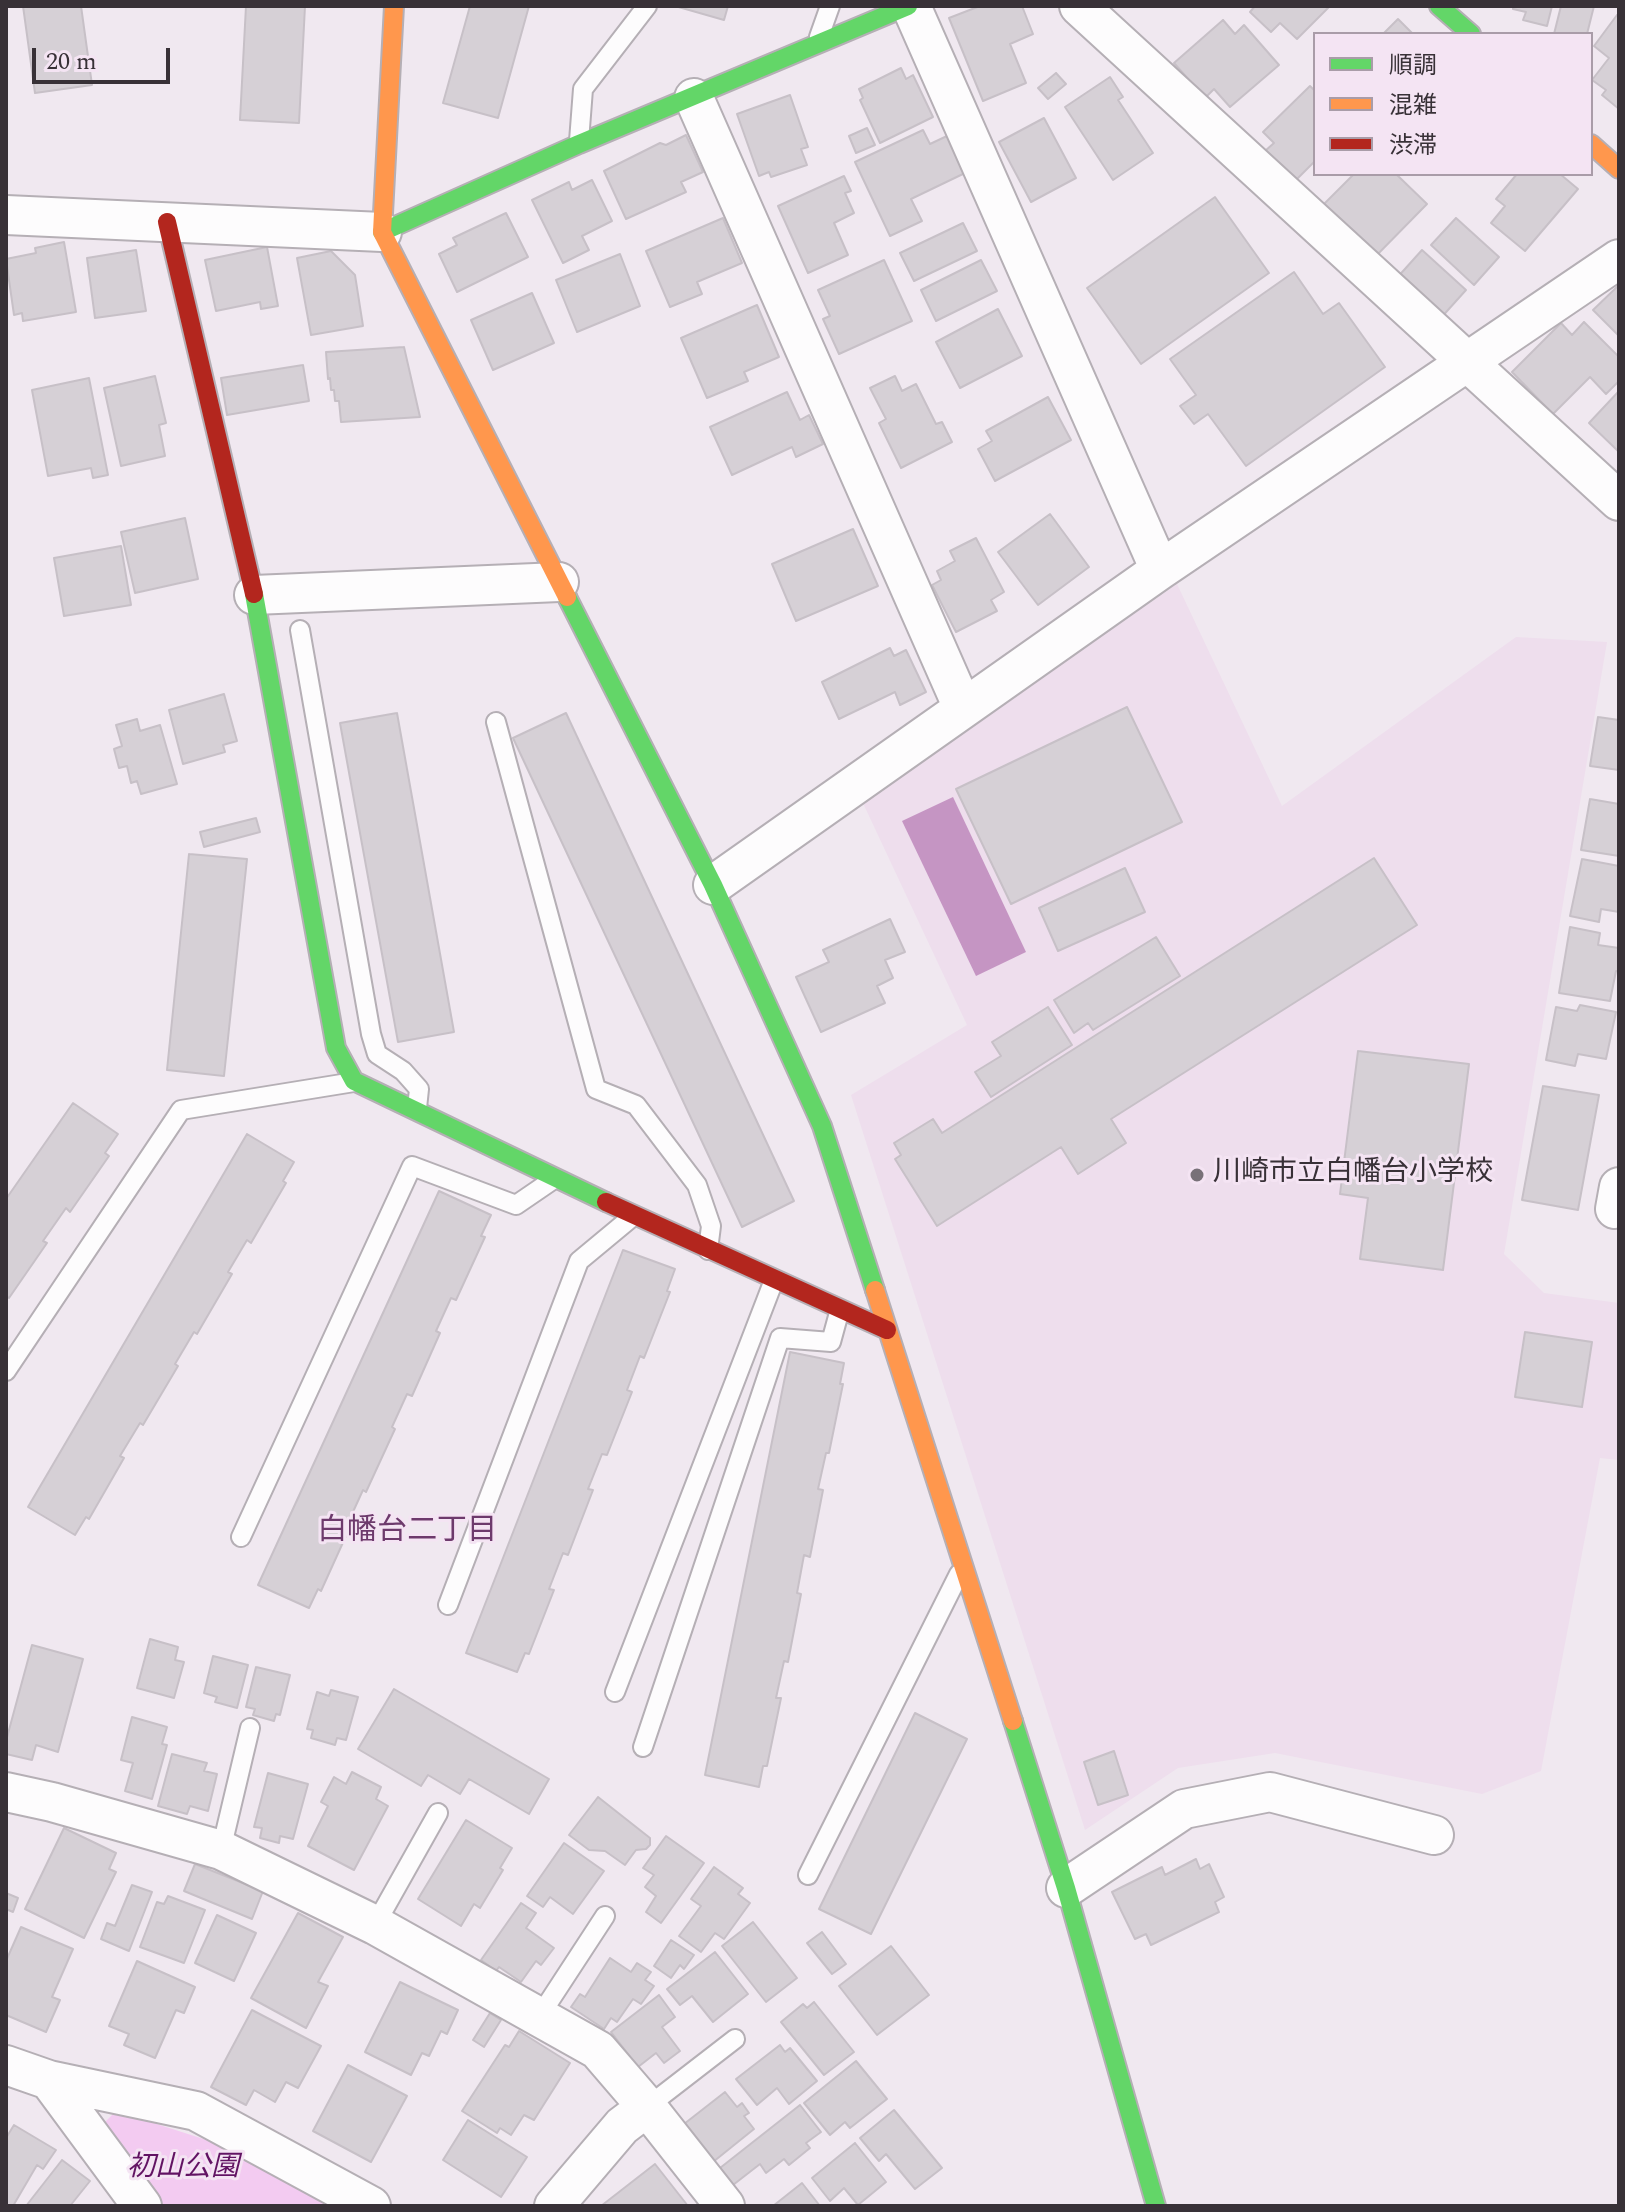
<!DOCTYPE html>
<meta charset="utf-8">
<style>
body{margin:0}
#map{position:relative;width:1625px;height:2212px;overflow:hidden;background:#f0e8f0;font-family:Spectral,"Noto Sans JP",serif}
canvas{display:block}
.frame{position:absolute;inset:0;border:8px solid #383137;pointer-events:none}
.legend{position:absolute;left:1313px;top:32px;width:280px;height:144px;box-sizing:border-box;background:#f4e4f3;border:2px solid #a99ca8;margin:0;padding:10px 14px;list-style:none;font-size:24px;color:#383137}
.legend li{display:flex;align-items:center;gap:16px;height:40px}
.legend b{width:40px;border:2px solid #a99ca8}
.scale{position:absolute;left:32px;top:48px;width:138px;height:36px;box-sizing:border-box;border:4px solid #383137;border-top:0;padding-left:10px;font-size:24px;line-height:28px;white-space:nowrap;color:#383137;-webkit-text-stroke:6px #f4e4f3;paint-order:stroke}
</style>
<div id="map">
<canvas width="1625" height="2212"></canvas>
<div class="frame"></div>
<ul class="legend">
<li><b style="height:10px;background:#63d668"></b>順調</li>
<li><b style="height:10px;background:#ff974d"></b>混雑</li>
<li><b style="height:10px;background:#b3261e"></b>渋滞</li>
</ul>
<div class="scale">20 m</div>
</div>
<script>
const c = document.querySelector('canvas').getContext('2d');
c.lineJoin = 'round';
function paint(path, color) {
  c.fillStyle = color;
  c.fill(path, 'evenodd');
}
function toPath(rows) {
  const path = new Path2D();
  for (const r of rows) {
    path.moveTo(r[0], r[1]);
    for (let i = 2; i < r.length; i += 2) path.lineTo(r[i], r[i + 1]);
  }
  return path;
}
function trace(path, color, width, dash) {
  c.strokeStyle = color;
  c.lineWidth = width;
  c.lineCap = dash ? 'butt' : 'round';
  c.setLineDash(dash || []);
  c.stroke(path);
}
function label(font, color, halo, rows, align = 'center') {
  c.font = font + ' Spectral,"Noto Sans JP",serif';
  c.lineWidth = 6;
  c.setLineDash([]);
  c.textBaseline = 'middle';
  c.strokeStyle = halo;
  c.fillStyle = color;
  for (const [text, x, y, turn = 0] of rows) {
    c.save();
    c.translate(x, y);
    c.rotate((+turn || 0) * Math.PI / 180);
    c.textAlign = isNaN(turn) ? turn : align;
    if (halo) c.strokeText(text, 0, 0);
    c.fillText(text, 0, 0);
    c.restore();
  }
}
const built = toPath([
 [1177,584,1282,806,1516,637,1607,642,1504,1254,1544,1293,1619,1303,1619,1460,1600,1458,1541,1771,1482,1794,1275,1753,1178,1768,1085,1830,851,1095,967,1025,862,801]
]);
const green = toPath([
 [116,2111,213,2142,328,2206,164,2206,103,2124]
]);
const water = toPath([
 [953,797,1026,952,976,976,902,821]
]);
const building = toPath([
 [23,6,81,6,92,85,35,93,23,6],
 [246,6,305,6,299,123,240,120,246,6],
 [470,6,529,6,498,118,443,103,470,6],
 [675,6,728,6,724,20,675,6],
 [980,6,1022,6,1033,34,1010,44,1026,83,983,101,949,18,980,6],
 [1255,6,1330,6,1297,39,1280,23,1271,32,1250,12,1255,6],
 [1513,6,1552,6,1547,26,1523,20,1526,12,1513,9,1513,6],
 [1561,6,1594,6,1587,34,1554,34,1561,6],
 [1617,15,1619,17,1619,109,1602,95,1606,90,1592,80,1609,58,1594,46,1617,15],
 [1398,19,1413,34,1383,34,1398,19],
 [1223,20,1235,34,1244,25,1279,65,1230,107,1214,89,1205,98,1174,63,1223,20],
 [901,68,906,79,913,75,933,117,880,143,860,100,863,98,859,89,901,68],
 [1056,73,1066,84,1048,99,1038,88,1056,73],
 [1110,77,1123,97,1118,100,1153,153,1113,180,1065,107,1110,77],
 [1310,86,1315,91,1315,161,1295,181,1265,151,1274,143,1263,132,1310,86],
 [790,95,808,147,801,149,807,165,771,177,769,172,759,176,737,114,790,95],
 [1044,118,1076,178,1031,202,999,142,1044,118],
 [867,128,875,145,856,153,849,136,867,128],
 [923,130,930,144,947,136,965,173,911,199,922,221,890,236,855,162,923,130],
 [686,135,703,172,681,182,686,192,626,219,604,171,660,143,666,145,686,135],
 [1354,174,1396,174,1427,204,1372,260,1320,208,1354,174],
 [1517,174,1560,174,1578,189,1525,251,1491,223,1505,206,1496,199,1517,174],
 [844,176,851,191,845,193,854,213,834,223,848,255,808,273,778,206,844,176],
 [592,180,612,221,582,236,589,250,563,263,532,200,569,182,572,190,592,180],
 [1215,197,1269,273,1141,364,1087,288,1215,197],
 [506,213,528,257,457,292,439,254,457,245,453,238,506,213],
 [723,218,742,263,697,282,702,294,670,307,646,251,723,218],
 [1456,218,1499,257,1474,285,1431,245,1456,218],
 [963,223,977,251,914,281,900,253,963,223],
 [64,242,76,312,23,321,22,313,14,315,6,259,36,253,35,248,64,242],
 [267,247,278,306,261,309,260,302,216,311,205,260,267,247],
 [136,250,146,311,95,318,87,258,136,250],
 [1422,250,1466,290,1439,320,1395,280,1422,250],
 [331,251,355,275,363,326,311,335,297,258,331,251],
 [620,254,640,306,577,332,556,280,620,254],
 [884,260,912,321,839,354,823,319,830,316,818,290,884,260],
 [981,260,997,291,936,321,921,290,981,260],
 [1294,272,1323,314,1339,303,1385,367,1246,466,1208,414,1194,424,1180,406,1196,395,1170,359,1294,272],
 [1619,285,1619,336,1593,310,1619,285],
 [532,293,554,343,493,370,471,320,532,293],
 [757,305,779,357,744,372,748,381,707,398,681,338,757,305],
 [998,309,1022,356,960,388,936,342,998,309],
 [1584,322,1619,357,1619,381,1606,394,1590,377,1553,414,1512,372,1561,323,1572,335,1584,322],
 [404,347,420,417,341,422,339,401,335,401,334,390,331,390,330,378,328,379,326,352,404,347],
 [303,365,309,401,227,415,221,378,303,365],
 [155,376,166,423,159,425,165,456,121,466,104,388,155,376],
 [895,376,902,391,916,384,936,424,942,422,952,442,901,468,879,423,886,419,870,388,895,376],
 [89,378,108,475,93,478,91,468,48,476,32,390,89,378],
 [1619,391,1619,452,1589,423,1619,391],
 [787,392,800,420,809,415,823,444,796,457,792,447,732,475,710,427,787,392],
 [1048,397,1071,440,995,481,978,449,992,441,986,431,1048,397],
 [1050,514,1089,567,1038,605,998,552,1050,514],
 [185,518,198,579,135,593,121,532,185,518],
 [853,529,878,586,796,621,772,564,853,529],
 [976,538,1004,592,991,600,997,611,956,632,932,585,941,580,937,571,955,561,950,551,976,538],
 [121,546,131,605,64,616,54,558,121,546],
 [890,648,894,656,906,650,926,692,900,705,895,692,839,719,822,682,890,648],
 [224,694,237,741,223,745,225,752,183,764,169,710,224,694],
 [1127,707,1182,822,1011,904,956,789,1127,707],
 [397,713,454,1032,398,1042,340,723,397,713],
 [566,713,794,1201,742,1227,513,738,566,713],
 [1598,717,1619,720,1619,770,1590,766,1598,717],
 [137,719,140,731,160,725,177,784,141,794,137,781,131,783,127,766,119,768,114,749,122,746,116,725,137,719],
 [1590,799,1619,804,1619,856,1581,850,1590,799],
 [256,818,260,832,204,847,200,832,256,818],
 [189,854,247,859,224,1076,167,1070,189,854],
 [1374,858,1417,925,1111,1119,1126,1143,1078,1174,1061,1147,937,1226,895,1159,901,1155,894,1143,933,1119,942,1133,1374,858],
 [1582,859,1619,866,1619,912,1601,909,1599,922,1570,916,1582,859],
 [1125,868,1145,912,1058,951,1039,908,1125,868],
 [890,919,905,952,885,960,893,978,877,986,885,1003,821,1032,796,977,829,962,823,950,890,919],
 [1570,927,1600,933,1598,945,1619,948,1619,971,1616,971,1610,1001,1559,993,1570,927],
 [1156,937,1180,976,1093,1030,1088,1023,1074,1033,1054,1000,1156,937],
 [1580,1005,1616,1012,1606,1059,1578,1054,1575,1066,1546,1060,1556,1007,1577,1011,1580,1005],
 [1048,1007,1072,1045,991,1097,975,1072,1001,1056,992,1042,1048,1007],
 [1358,1051,1469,1064,1443,1270,1360,1259,1368,1198,1340,1194,1358,1051],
 [1543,1086,1599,1095,1578,1210,1522,1200,1543,1086],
 [73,1103,118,1134,105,1153,109,1156,70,1212,66,1208,43,1241,47,1243,9,1298,6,1296,6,1199,73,1103],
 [247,1134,294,1162,283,1181,286,1183,251,1243,247,1240,228,1272,232,1274,197,1334,194,1332,175,1364,178,1366,143,1425,140,1423,120,1456,124,1458,89,1519,86,1517,75,1535,28,1507,247,1134],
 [439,1191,491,1215,481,1236,485,1237,456,1300,451,1298,436,1331,440,1333,412,1396,407,1394,392,1427,395,1429,366,1492,363,1490,347,1525,350,1527,321,1591,318,1589,309,1608,258,1585,439,1191],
 [623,1250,675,1269,667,1291,670,1292,644,1358,640,1356,627,1390,632,1392,607,1455,602,1454,588,1489,593,1490,568,1555,563,1553,549,1589,554,1590,529,1654,525,1653,517,1672,466,1653,623,1250],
 [1525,1332,1592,1342,1582,1407,1515,1397,1525,1332],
 [790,1352,844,1363,840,1384,843,1384,829,1453,826,1453,818,1489,823,1490,810,1557,804,1555,797,1593,801,1594,788,1662,784,1661,776,1698,781,1698,767,1766,763,1766,759,1787,705,1775,790,1352],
 [150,1639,178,1647,175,1660,184,1662,174,1698,137,1688,150,1639],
 [32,1645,83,1659,58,1752,36,1745,32,1760,6,1754,6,1741,32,1645],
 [213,1656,248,1665,237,1708,215,1702,217,1697,204,1693,213,1656],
 [256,1667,290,1675,280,1715,276,1714,274,1721,253,1715,255,1709,246,1707,256,1667],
 [394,1689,549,1779,529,1814,469,1779,460,1794,428,1775,421,1786,358,1749,394,1689],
 [331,1690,358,1697,346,1740,337,1738,335,1745,311,1738,313,1730,307,1729,317,1692,329,1696,331,1690],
 [915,1713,967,1739,871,1934,819,1909,915,1713],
 [132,1717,167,1727,162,1744,167,1745,152,1799,125,1791,133,1763,121,1760,132,1717],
 [1114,1751,1128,1795,1098,1805,1084,1762,1114,1751],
 [172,1754,207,1763,204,1771,217,1774,208,1811,190,1806,187,1814,158,1806,172,1754],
 [352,1772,381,1787,376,1799,388,1806,354,1870,308,1846,328,1806,321,1802,334,1777,346,1784,352,1772],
 [268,1773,308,1784,293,1839,280,1836,279,1843,260,1838,262,1828,254,1827,268,1773],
 [598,1797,650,1838,650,1845,646,1849,636,1850,625,1865,605,1851,589,1850,569,1835,598,1797],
 [466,1820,512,1848,500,1868,503,1870,480,1908,474,1904,461,1926,418,1899,466,1820],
 [64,1828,116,1853,109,1869,116,1872,84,1938,25,1909,64,1828],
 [666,1836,704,1863,661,1923,646,1912,656,1896,645,1887,654,1875,643,1868,666,1836],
 [564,1843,604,1871,573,1914,550,1897,543,1907,527,1896,564,1843],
 [1196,1859,1200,1869,1209,1864,1224,1897,1215,1902,1219,1912,1151,1945,1146,1934,1135,1939,1112,1892,1162,1867,1165,1875,1196,1859],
 [195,1864,263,1891,252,1919,184,1891,195,1864],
 [714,1867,743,1888,738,1894,750,1903,724,1939,715,1933,701,1952,679,1936,701,1906,691,1899,714,1867],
 [132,1885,152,1892,129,1951,101,1939,107,1923,115,1926,132,1885],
 [6,1893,18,1898,13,1912,6,1909,6,1893],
 [168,1896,205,1910,184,1963,140,1947,157,1902,164,1904,168,1896],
 [521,1903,536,1913,526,1928,554,1948,541,1965,536,1961,521,1982,499,1967,496,1971,481,1960,521,1903],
 [298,1913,343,1937,318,1982,328,1986,306,2028,251,1998,298,1913],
 [217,1915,256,1933,234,1981,195,1963,217,1915],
 [753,1922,797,1978,766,2002,722,1946,753,1922],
 [21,1927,73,1949,52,1997,60,2000,46,2032,6,2015,6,1961,21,1927],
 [822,1932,846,1964,832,1974,807,1943,822,1932],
 [671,1940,694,1955,684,1969,680,1965,671,1978,654,1966,671,1940],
 [891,1946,929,1995,877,2035,839,1986,891,1946],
 [715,1952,748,1994,713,2022,692,1996,680,2005,667,1989,715,1952],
 [610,1958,631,1972,637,1963,651,1972,645,1980,654,1986,641,2004,633,1999,617,2022,611,2018,604,2029,571,2007,580,1994,585,1997,610,1958],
 [137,1961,195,1987,184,2013,176,2010,155,2058,124,2045,129,2034,109,2026,137,1961],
 [400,1982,458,2010,447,2034,441,2031,429,2056,422,2053,411,2075,365,2052,400,1982],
 [659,1995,675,2017,662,2027,680,2051,664,2063,656,2053,638,2067,611,2032,659,1995],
 [814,2002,854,2052,824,2075,781,2022,803,2004,807,2008,814,2002],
 [252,2010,321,2046,298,2088,286,2082,275,2102,254,2090,246,2105,211,2087,252,2010],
 [490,2013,501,2020,484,2047,473,2040,490,2013],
 [519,2031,570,2063,534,2120,524,2115,511,2135,500,2128,497,2133,462,2111,505,2045,509,2047,519,2031],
 [780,2045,785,2052,790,2048,817,2081,789,2104,777,2088,757,2105,736,2079,780,2045],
 [856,2061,887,2099,850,2128,845,2122,830,2135,804,2103,856,2061],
 [348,2065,407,2096,371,2162,313,2131,348,2065],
 [725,2092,737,2107,742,2103,749,2113,744,2116,754,2129,713,2162,684,2124,725,2092],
 [800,2105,821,2132,806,2143,810,2148,789,2165,784,2159,766,2173,760,2164,733,2185,720,2168,800,2105],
 [894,2110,942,2168,915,2189,886,2154,879,2161,860,2138,894,2110],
 [468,2120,527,2157,501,2197,443,2160,468,2120],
 [14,2125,56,2150,43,2169,37,2165,13,2206,6,2206,6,2138,14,2125],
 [855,2143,886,2182,858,2205,844,2188,830,2201,812,2178,855,2143],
 [62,2160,90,2181,70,2206,26,2206,62,2160],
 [655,2164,688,2206,601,2206,655,2164],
 [802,2183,820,2206,773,2206,802,2183]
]);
const lane = toPath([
 [819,37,830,6],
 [579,141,583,89,647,6],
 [300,630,371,1034,377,1054,403,1071,419,1089,417,1108],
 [496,722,596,1089,636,1105,697,1185,711,1226,708,1250],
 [6,1371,181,1110,354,1082],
 [241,1537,412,1166,516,1205,554,1179],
 [448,1605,579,1261,632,1217],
 [615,1692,774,1280],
 [643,1747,780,1338,831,1342,840,1309],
 [221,1850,250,1728],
 [808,1875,959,1574],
 [375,1925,438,1813],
 [539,2017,605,1916],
 [647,2107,735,2039]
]);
const street = toPath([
 [911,6,1160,570],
 [1079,6,1619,501],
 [694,98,963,708],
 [6,215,382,232],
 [254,595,559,582],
 [713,885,1160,570,1619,259],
 [1615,1209,1619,1187],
 [6,1792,52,1802,221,1850,375,1925,598,2050,647,2107,725,2206],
 [1066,1888,1184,1809,1270,1792,1434,1835],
 [6,2065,49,2080,196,2111,371,2206],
 [49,2080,142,2206],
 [554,2206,622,2126,647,2107]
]);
const fast = toPath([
 [1439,6,1471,34],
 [382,232,579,144,908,6],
 [254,594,336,1048,354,1081,606,1202],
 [567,597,713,885,822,1126,875,1290],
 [1013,1721,1066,1888,1156,2206]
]);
const slow = toPath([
 [394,6,382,232,567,597],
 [1591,144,1619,169],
 [875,1290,1013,1721]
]);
const jam = toPath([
 [167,222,254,594],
 [606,1202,887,1330]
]);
const markers = [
 [1197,1175,8,"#787178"]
];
const poiNames = [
 ["川崎市立白幡台小学校",1213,1175]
];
const parkNames = [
 ["初山公園",183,2170]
];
const neighbourhoodNames = [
 ["白幡台二丁目",407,1533]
];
paint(built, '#eedeed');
paint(green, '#f3cbf1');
paint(water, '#c595c3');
paint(building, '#d6d0d6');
trace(building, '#c7c0c7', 2);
trace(lane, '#b5afb5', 22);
trace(street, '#b5afb5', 42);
trace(fast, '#b5afb5', 22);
trace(slow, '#b5afb5', 22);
trace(jam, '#b5afb5', 22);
trace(lane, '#fdfcfd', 18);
trace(street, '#fdfcfd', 38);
trace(fast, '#63d668', 18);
trace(slow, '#ff974d', 18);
trace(jam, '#b3261e', 18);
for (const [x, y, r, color] of markers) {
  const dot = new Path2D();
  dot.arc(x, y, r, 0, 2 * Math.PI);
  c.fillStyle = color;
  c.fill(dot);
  trace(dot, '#f4e4f3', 3);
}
label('28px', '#383137', '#f4e4f3', poiNames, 'left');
label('italic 28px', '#621363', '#f4e4f3', parkNames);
label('30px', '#6d3a6c', '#f4e4f3', neighbourhoodNames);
</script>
